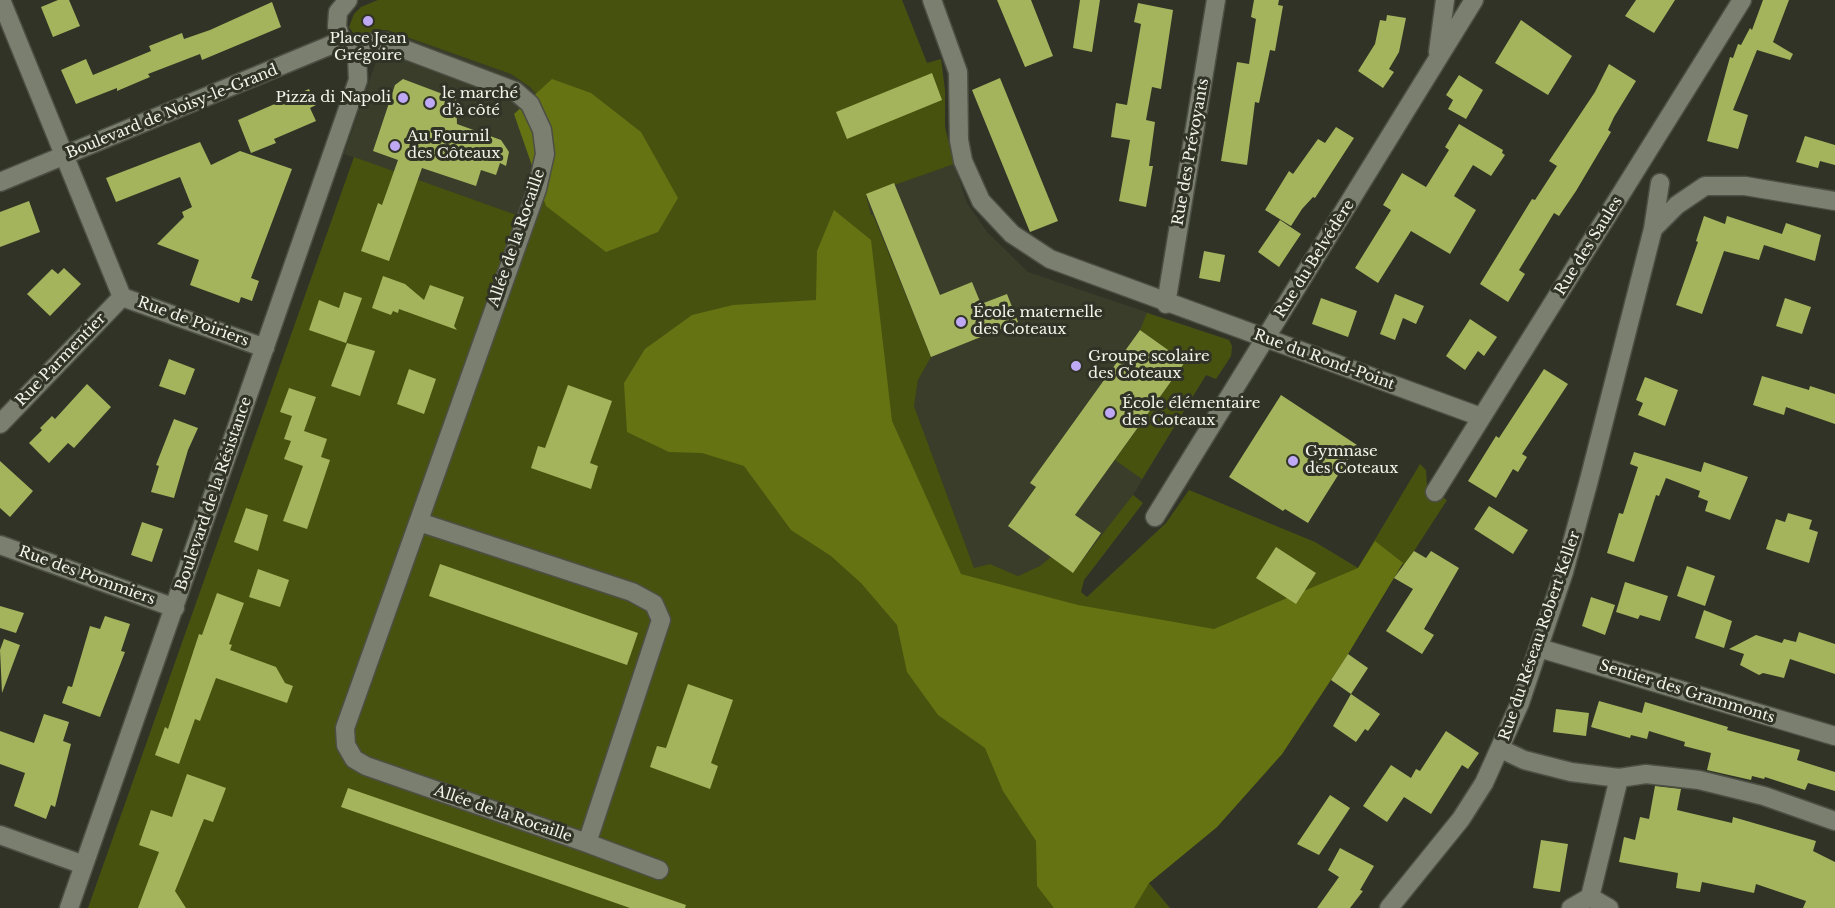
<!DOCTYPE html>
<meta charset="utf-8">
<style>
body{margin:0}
canvas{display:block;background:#303326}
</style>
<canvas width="1835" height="908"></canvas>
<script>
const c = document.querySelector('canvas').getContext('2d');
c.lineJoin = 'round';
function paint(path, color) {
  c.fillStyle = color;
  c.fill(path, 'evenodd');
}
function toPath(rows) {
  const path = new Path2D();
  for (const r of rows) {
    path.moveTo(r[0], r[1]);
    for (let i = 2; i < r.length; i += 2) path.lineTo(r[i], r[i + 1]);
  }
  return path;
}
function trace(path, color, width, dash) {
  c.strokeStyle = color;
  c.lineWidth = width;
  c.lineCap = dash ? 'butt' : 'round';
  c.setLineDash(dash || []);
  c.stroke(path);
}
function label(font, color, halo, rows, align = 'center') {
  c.font = font + ' "Libre Baskerville",serif';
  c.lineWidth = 6;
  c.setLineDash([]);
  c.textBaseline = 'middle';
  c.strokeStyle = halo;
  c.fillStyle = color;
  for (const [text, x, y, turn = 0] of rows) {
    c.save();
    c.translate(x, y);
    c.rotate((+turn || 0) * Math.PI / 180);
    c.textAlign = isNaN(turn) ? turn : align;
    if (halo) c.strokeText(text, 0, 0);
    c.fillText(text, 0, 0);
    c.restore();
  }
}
const built = toPath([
 [387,30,511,74,530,87,545,104,559,161,536,222,344,154],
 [954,164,967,203,987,232,1028,272,1229,340,1232,346,1231,356,1216,379,1206,375,1133,495,1143,503,1084,580,1040,566,1018,576,990,564,974,568,914,406,918,380,931,357,871,216,866,194]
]);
const green = toPath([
 [378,0,902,0,927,63,941,59,945,90,945,127,954,164,866,195,871,215,873,215,931,357,918,380,914,406,974,568,990,564,1018,576,1040,566,1051,557,1073,572,1133,495,1143,503,1084,580,1081,592,1087,597,1166,523,1189,490,1315,542,1358,568,1420,464,1426,470,1427,487,1447,500,1405,565,1402,564,1348,654,1282,754,1217,827,1149,883,1170,908,88,908,354,157,536,222,559,161,545,104,530,87,511,74,387,30,377,30,364,37,355,35,349,27,354,14,361,7],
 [1147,313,1229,340,1232,346,1231,356,1216,379,1206,375,1142,479,1115,460,1185,362,1140,330]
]);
const forest = toPath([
 [552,79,591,93,641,132,678,198,658,232,606,252,546,206,514,114],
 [834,210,871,240,892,421,961,574,1078,605,1214,629,1358,568,1375,541,1403,563,1348,654,1282,754,1217,827,1149,883,1134,908,1054,908,1037,886,1036,841,1003,791,985,748,938,715,907,672,897,625,861,583,831,556,791,530,744,466,702,453,669,452,627,432,624,383,645,349,692,315,733,305,816,300,817,251]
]);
const building = toPath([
 [58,0,69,0,80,26,53,37,41,7],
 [997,0,1031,0,1053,56,1025,67],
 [1080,0,1100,0,1092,52,1073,48],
 [1254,0,1279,0,1278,5,1283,6,1275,51,1270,50,1259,103,1255,102,1247,165,1221,161,1237,62,1249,64,1256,19,1251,17],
 [1636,0,1675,0,1654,33,1625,16],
 [1763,0,1789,0,1773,42,1793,54,1790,60,1757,50,1733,110,1748,115,1738,149,1707,141,1730,57,1733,58,1738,44,1741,45,1750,28,1752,30],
 [272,2,281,27,202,60,200,54,148,74,150,77,117,91,117,88,76,104,61,70,86,59,93,75,151,51,149,46,182,33,184,39,210,30],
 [1138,3,1173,10,1161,89,1152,87,1146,120,1155,122,1149,166,1153,166,1146,207,1119,201,1130,140,1111,137,1116,103,1127,105,1141,24,1134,22],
 [1387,15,1406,18,1399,52,1389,69,1394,72,1383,88,1358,71,1375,44,1380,20,1386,21],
 [1521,20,1572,56,1548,95,1495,63],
 [1609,64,1636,81,1614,117,1608,130,1611,132,1576,191,1559,216,1554,213,1519,270,1525,274,1508,302,1480,284,1532,199,1535,200,1557,166,1549,161,1595,92],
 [932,73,942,100,847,139,836,112],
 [1459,75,1483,90,1466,119,1448,109,1453,100,1446,95],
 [1000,78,1058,221,1030,232,972,90],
 [403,79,456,99,457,124,501,140,509,152,506,166,500,163,496,175,481,170,476,186,422,168,389,261,361,251,378,203,382,205,398,160,373,151,395,85],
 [309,89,316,105,310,108,316,121,274,139,276,143,251,153,238,120],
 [1459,124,1503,150,1502,153,1505,155,1491,176,1473,165,1454,196,1476,210,1450,254,1411,231,1378,283,1355,268,1391,210,1383,205,1402,173,1426,187,1449,150,1445,147],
 [1336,127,1354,138,1315,198,1313,197,1302,209,1291,226,1265,210,1289,171,1293,174,1318,139,1325,143],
 [1805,136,1835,145,1835,165,1820,161,1818,168,1796,162],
 [200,142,211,165,240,151,292,169,251,278,259,281,252,301,241,297,239,303,190,285,199,260,157,244,184,217,182,212,192,207,180,177,116,202,106,178],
 [894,183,940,295,972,282,981,304,1007,294,1018,322,931,357,866,194],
 [29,201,40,232,0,247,0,212],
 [1704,216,1725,224,1727,216,1782,234,1786,223,1821,235,1815,261,1764,245,1759,260,1724,251,1702,314,1676,305,1698,242,1696,241],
 [1280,220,1301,234,1279,267,1258,252],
 [1204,251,1225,255,1220,282,1199,278],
 [64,268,81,284,50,316,27,294,52,269,58,274],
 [383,276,405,284,424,300,430,285,464,297,454,326,457,330,399,309,398,313,393,311,391,315,372,308],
 [344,292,362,298,346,343,309,330,319,300,339,308],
 [1395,294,1424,306,1416,324,1403,318,1395,340,1380,334],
 [1321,298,1357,311,1348,337,1312,324],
 [1785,298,1811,307,1802,334,1776,326],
 [1470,319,1497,337,1484,356,1478,351,1465,370,1446,356],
 [1140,330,1185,362,1075,515,1101,533,1073,573,1008,526,1036,487,1030,483],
 [347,343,375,351,360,396,331,386],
 [169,359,195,369,185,395,159,386],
 [409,369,436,379,424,414,397,404],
 [1544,369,1568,384,1522,454,1527,457,1518,472,1513,469,1496,498,1468,481,1496,436,1499,438],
 [1762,376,1809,390,1810,386,1835,394,1835,424,1786,407,1784,415,1753,405],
 [1645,377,1678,390,1665,426,1638,415,1643,403,1636,400],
 [87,384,111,407,74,448,68,443,49,463,29,443,42,430,40,428,52,416,55,419],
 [568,385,612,401,590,463,598,466,591,489,531,468,538,446,545,448],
 [289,388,316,397,304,431,327,439,321,457,330,460,307,529,283,521,303,466,284,459,291,441,284,439,292,416,280,412],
 [1281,395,1357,445,1308,523,1285,509,1283,511,1229,477],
 [174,419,198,428,188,450,174,498,151,492,159,466,156,465],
 [1634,452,1701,472,1704,462,1748,477,1730,520,1705,511,1708,501,1698,497,1700,491,1666,478,1659,496,1656,495,1634,562,1607,553,1619,513,1623,514,1638,467,1630,464],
 [0,461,33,491,10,517,0,508],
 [1489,506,1528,530,1513,554,1474,529],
 [246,508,268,515,258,551,234,542],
 [1788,513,1812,520,1809,529,1818,532,1809,563,1766,549,1776,519,1785,522],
 [142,522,163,529,152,562,131,555],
 [1276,547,1316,573,1296,604,1256,578],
 [1414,551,1426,558,1431,551,1459,568,1424,629,1434,635,1422,654,1386,631,1413,589,1394,578],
 [440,564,638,633,627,665,429,596],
 [1687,566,1715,576,1705,606,1677,596],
 [258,569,289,580,280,607,249,597],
 [1625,582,1668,596,1660,621,1640,615,1638,619,1616,612],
 [217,593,244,603,229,644,232,645,230,650,276,667,285,683,293,686,287,703,216,678,200,721,195,719,179,764,155,755,165,727,168,729,199,634,202,635],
 [1591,597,1615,605,1605,635,1582,626],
 [0,606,24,613,16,633,0,628],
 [1704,610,1732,621,1724,648,1695,638],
 [105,616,130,624,121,651,125,652,100,717,62,703,68,686,72,687,90,626,100,629],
 [1799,632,1835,644,1835,674,1790,659,1784,678,1763,673,1759,675,1740,665,1744,654,1729,649,1756,635,1782,643,1784,639,1796,642],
 [4,639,20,645,2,693,0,650],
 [1348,654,1368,668,1351,694,1331,680],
 [688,684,733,700,711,763,718,766,710,789,650,767,657,746,666,748],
 [1351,694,1380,714,1368,731,1365,729,1356,742,1333,726],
 [1599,701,1642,713,1645,702,1728,727,1727,730,1800,750,1797,760,1835,772,1835,791,1808,783,1805,790,1765,777,1764,779,1752,776,1751,780,1707,770,1711,753,1684,746,1685,742,1649,731,1647,739,1631,735,1630,738,1591,727],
 [1556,709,1589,713,1586,736,1553,732],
 [44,714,69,722,63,741,71,744,55,807,51,805,46,819,14,806,25,773,0,764,0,731,34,743],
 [1446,731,1479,753,1468,769,1462,765,1431,814,1404,797,1387,822,1363,806,1391,765,1411,778,1416,769,1420,771],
 [187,774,226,788,213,822,204,819,175,891,186,908,138,908,159,852,139,845,151,810,172,817],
 [1655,786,1681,789,1677,810,1732,823,1733,817,1816,841,1813,851,1835,862,1835,908,1803,908,1806,901,1756,884,1754,893,1702,882,1700,892,1676,888,1678,873,1619,862,1624,837,1635,840,1640,817,1649,819],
 [348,788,686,905,685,908,630,908,341,807],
 [1330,795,1350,808,1319,855,1297,844],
 [1541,840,1568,844,1560,892,1533,888],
 [1340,848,1374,866,1360,890,1363,891,1350,908,1317,908,1339,877,1328,870]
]);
const street = toPath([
 [1,0,122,297],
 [932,0,958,72,959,140,963,161,981,201,1012,234,1050,259,1481,417],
 [353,52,358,52,371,43,385,42,515,91,530,104,542,130,545,154,537,189,345,728,346,745,354,759,366,766,587,843,661,620,654,604,632,592,419,522],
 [1438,52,1445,0],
 [0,182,343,40],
 [1653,229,1677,205,1705,186,1745,186,1835,201],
 [122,297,265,348],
 [1166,304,1216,0],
 [0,424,122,297],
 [1435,492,1742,0],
 [1155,517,1474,0],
 [0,545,175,608],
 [1539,648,1835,736],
 [1501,749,1524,760,1571,772,1619,778,1646,774,1699,780,1764,796,1835,821],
 [0,835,84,865],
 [587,843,659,870],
 [1590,897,1609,908],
 [69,908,358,80,357,57,340,36,337,26,338,12,348,0],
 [1389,908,1461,819,1484,783,1520,703,1564,572,1589,480,1653,229,1660,183],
 [1571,908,1590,897,1619,778]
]);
const markers = [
 [368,21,6,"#bfa8f4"],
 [403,98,6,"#bfa8f4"],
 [430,103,6,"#bfa8f4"],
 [395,146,6,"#bfa8f4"],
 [961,322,6,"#bfa8f4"],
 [1076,366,6,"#bfa8f4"],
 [1110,413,6,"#bfa8f4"],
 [1293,461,6,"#bfa8f4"]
];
const poiNames = [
 ["Place Jean",368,39,"center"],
 ["Grégoire",368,56,"center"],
 ["le marché",442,94],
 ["d'à côté",442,111],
 ["Pizza di Napoli",391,98,"right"],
 ["Au Fournil",407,137],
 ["des Côteaux",407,154],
 ["École maternelle",973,313],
 ["des Coteaux",973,330],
 ["Groupe scolaire",1088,357],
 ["des Coteaux",1088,374],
 ["École élémentaire",1122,404],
 ["des Coteaux",1122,421],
 ["Gymnase",1305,452],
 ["des Coteaux",1305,469]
];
const streetNames = [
 ["Boulevard de Noisy-le-Grand",172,112,-22],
 ["Rue des Prévoyants",1191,152,-80],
 ["Allée de la Rocaille",517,238,-71],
 ["Rue des Saules",1589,246,-58],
 ["Rue du Belvédère",1315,259,-58],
 ["Rue de Poiriers",193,322,20],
 ["Rue Parmentier",61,360,-46],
 ["Rue du Rond-Point",1324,360,20],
 ["Boulevard de la Résistance",214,494,-71],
 ["Rue des Pommiers",87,576,20],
 ["Rue du Réseau Robert Keller",1540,636,-71],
 ["Sentier des Grammonts",1687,692,17],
 ["Allée de la Rocaille",503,814,19]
];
paint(built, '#393d2a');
paint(green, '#48520f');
paint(forest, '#657313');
paint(building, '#a4b45c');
trace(street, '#4d4f44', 21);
trace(street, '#7b7f70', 18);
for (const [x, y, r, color] of markers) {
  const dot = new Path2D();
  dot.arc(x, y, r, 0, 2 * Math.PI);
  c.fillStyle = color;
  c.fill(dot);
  trace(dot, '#303326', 2);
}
label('15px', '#f3f5ec', '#303326', poiNames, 'left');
label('15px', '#f3f5ec', '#303326', streetNames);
</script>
